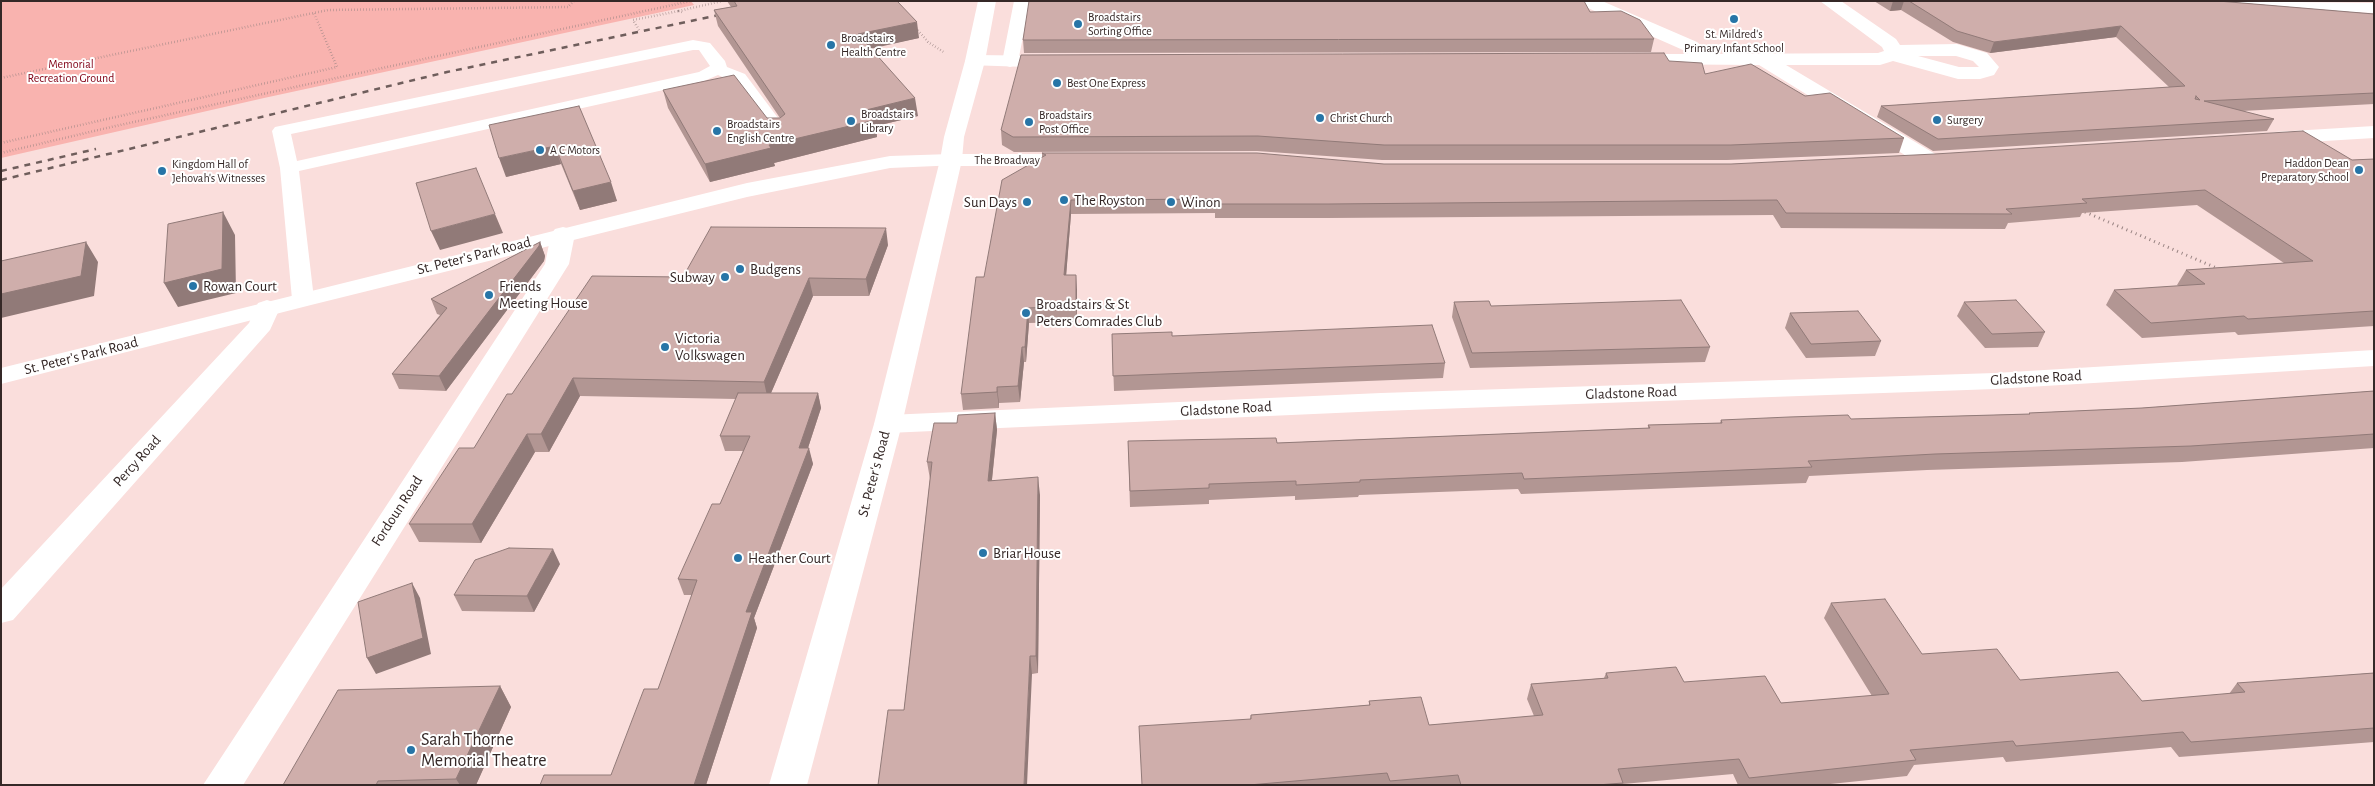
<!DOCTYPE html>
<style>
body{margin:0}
#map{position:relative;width:2375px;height:786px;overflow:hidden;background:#fadedc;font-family:"Alegreya Sans",sans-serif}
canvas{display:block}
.frame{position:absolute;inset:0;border:2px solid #352827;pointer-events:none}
</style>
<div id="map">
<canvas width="2375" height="786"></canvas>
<div class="frame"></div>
</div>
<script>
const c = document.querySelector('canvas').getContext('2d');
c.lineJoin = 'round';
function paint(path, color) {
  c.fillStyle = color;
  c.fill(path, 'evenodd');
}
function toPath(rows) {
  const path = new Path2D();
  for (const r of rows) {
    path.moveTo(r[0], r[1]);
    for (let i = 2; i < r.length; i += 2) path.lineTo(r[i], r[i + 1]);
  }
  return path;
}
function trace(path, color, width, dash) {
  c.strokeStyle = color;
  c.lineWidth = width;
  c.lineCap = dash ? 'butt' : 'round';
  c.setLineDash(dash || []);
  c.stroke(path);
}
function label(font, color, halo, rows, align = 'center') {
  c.font = font + ' "Alegreya Sans",sans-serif';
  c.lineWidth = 4;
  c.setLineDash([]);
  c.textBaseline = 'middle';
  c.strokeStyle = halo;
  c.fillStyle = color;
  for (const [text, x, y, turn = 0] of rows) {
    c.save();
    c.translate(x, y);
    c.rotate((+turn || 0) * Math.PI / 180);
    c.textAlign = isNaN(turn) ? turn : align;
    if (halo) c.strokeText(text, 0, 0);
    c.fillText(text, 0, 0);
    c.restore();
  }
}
const green = toPath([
 [1,1,691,1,694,5,264,98,1,158]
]);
const pathFar1 = toPath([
 [682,12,679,11,722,1],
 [916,28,928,42,945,53],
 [639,30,633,20,679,11],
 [1,78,328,10,568,7,574,1],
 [1,143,337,67,314,13],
 [1,153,111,127,691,1]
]);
const path = toPath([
 [2085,212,2219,269]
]);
const service = toPath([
 [1014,1,1030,1,1018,62,1016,65,1010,67,1004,65,1002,62,1014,1],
 [693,40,710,43,725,61,727,67,745,74,787,130,784,134,772,134,733,82,718,75,704,81,299,171,314,299,311,304,303,306,295,304,292,299,280,168,272,131,275,127,693,40],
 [693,50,699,50,710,66,699,72,297,161,291,134,693,50]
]);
const minor = toPath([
 [1578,1,1602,1,1697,42,1711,54,1878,53,1884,51,1882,47,1820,1,1841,1,1896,39,1900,45,1957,44,1987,53,1999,67,1994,75,1980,79,1958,79,1893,61,1880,65,1786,65,1937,155,1940,160,1937,165,1929,166,1921,165,1759,65,1625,64,1623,60,1625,56,1632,54,1688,54,1683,50,1581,5,1578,1],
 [1918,56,1956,56,1973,61,1979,67,1959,67,1918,56],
 [2205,1,2374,3,2374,13,2214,6,2208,5,2205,1],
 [975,55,1056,56,1063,58,1066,62,1063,66,1056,68,968,65,965,61,968,57,975,55],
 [2374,126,2374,138,2275,144,2268,142,2265,138,2268,134,2275,132,2374,126],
 [951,154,1076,154,1084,155,1087,160,1084,165,1076,166,951,166,943,165,940,160,943,155,951,154],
 [563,227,571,229,575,234,569,264,243,785,203,785,545,264,551,234,555,229,563,227],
 [267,300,276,303,280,308,270,330,13,620,1,623,1,589,249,323,258,303,267,300],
 [2374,350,2374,366,1995,389,1381,411,888,433,878,430,874,424,878,418,888,415,1381,393,1995,373,2374,350]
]);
const secondary = toPath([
 [951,154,959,155,962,160,959,165,890,168,747,197,311,305,1,384,1,368,747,183,890,156,951,154]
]);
const primary = toPath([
 [978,1,996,1,985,61,964,137,962,160,902,424,807,785,769,785,874,424,940,160,944,137,965,61,978,1]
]);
const rail = toPath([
 [1,171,96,149],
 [1,180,447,72,729,13]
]);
const wall = toPath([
 [727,1,897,1,919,38,871,48,918,116,876,126,877,137,774,163,775,166,710,182,668,108,663,90,767,118,780,118,718,26,714,10,731,7],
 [1874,1,2218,1,2374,14,2374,104,2242,111,2274,119,2267,131,1933,151,1877,117,1881,106,2169,87,2116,37,1990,53,1953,42,1901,10,1890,11],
 [1590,12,1654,39,1651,52,1024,53,1023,40],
 [1669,61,1705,74,1805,96,1904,138,1899,153,1727,160,1382,160,1257,151,1014,152,1002,145,1001,130],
 [579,106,617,201,580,210,561,164,506,177],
 [1042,153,1384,164,1731,164,2352,160,2374,159,2374,326,2238,335,2235,332,2142,338,2106,305,2114,290,2179,286,2177,285,2186,270,2284,263,2197,205,2082,213,2080,217,2008,223,2005,229,1781,228,1773,215,1328,218,1215,218,1215,213,1071,214,1066,275,1077,290,1077,322,1029,323,1026,362,1024,362,1020,402,999,403,999,408,963,410,961,394,984,277,1042,157],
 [540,242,545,256,544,261,446,391,399,389,392,374,440,315,437,314,431,299],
 [888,245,869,296,813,296,771,393,818,393,821,408,808,448,813,464,754,618,757,628,706,785,540,785,611,775,658,689,692,595,684,595,678,579,720,504,743,451,725,451,720,436,736,399,580,396,549,452,535,452,481,543,419,542,409,524,474,448,512,394,683,277],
 [1454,302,1491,306,1710,347,1705,362,1470,368,1452,317],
 [1964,302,2045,332,2038,347,1985,348,1957,316],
 [1790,313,1881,341,1875,356,1806,358,1785,328],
 [1112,334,1172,336,1445,363,1443,378,1114,391],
 [2374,391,2374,448,2182,462,1927,470,1809,476,1806,483,1521,494,1518,489,1359,495,1358,497,1295,500,1295,496,1209,500,1209,504,1130,507,1128,441,1277,443,1648,428,1648,425,1720,423,1721,420,1851,419,2029,414,2029,413,2142,408],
 [995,413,997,430,992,480,1040,495,1038,673,1032,674,904,710,930,479,927,462,957,423],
 [560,564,534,612,462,611,454,595],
 [1831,603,1922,654,2020,680,2142,701,2229,694,2237,683,2374,673,2374,742,2179,757,2171,747,2006,762,2003,757,1914,765,1907,776,1821,785,1738,785,1733,774,1623,784,1623,785,1142,785,1250,719,1251,715,1369,705,1369,701,1429,725,1534,716,1527,699,1531,684,1604,678,1606,673,1684,682,1781,703,1872,696,1824,618],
 [500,686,511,707,476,785,283,785]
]);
const shadedWall = toPath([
 [1893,1,1904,1,1901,10,1890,11],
 [917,22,919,38,861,51,858,34],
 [2121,26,2116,37,1990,53,1994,42],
 [915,98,918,116,876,126,877,137,774,163,775,166,710,182,705,164,769,145,866,110],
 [555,146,561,164,506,177,499,158],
 [611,182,617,201,580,210,573,191],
 [1071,200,1071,214,1065,290,1064,275],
 [223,212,235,235,236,293,178,307,164,283],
 [495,214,503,233,440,250,431,231],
 [886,228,888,245,869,296,866,279],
 [86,242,98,262,94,296,1,318,1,294],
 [540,242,545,256,544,261,446,391,439,376],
 [1076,275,1077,290,1077,322,1076,306],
 [809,278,813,296,768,400,764,382],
 [1028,308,1029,323,1026,362,1025,347],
 [1022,347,1024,362,1020,402,1018,386],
 [573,378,580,396,549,452,541,434],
 [997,387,999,403,999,408,997,392],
 [818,393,821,408,803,463,799,448],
 [995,413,997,430,990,498,988,481],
 [527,434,535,452,481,543,472,524],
 [809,448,813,464,754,618,757,628,706,785,694,785,746,612],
 [1038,477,1040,495,1038,673,1036,656],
 [553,549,560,564,534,612,527,596],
 [412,583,420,598,431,654,376,674,367,658],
 [1030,656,1032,674,1027,785,1024,785],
 [500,686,511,707,476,785,460,785,456,779]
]);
const building = toPath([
 [734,1,897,1,917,22,858,34,915,98,866,110,875,120,769,145,771,148,705,164,663,90,734,75,767,118,780,118,785,114,714,10,737,6,734,1],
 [1029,1,1584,1,1590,12,1621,11,1640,20,1654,39,1023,40,1029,1],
 [1909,1,2218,1,2374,14,2374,93,2204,101,2274,119,1938,139,1881,106,2185,86,2121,26,1994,42,1957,31,1909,1],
 [2196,96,2200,100,2195,99,2196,96],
 [1664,53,1669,61,1702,63,1705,74,1751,64,1805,96,1830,93,1904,138,1731,145,1384,145,1258,136,1013,137,1001,130,1021,55,1664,53],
 [579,106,611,182,573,191,555,146,499,158,489,125,579,106],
 [2303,131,2352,160,2374,159,2374,311,2248,319,2244,316,2151,323,2114,290,2205,284,2186,270,2313,261,2205,190,2082,199,2087,203,2006,209,2012,214,1786,213,1777,200,1329,204,1215,204,1215,199,1071,200,1064,275,1076,275,1076,306,1028,308,1025,347,1022,347,1018,386,997,387,997,392,961,394,976,277,984,277,1002,180,1046,155,1042,153,1257,153,1384,164,1731,164,1935,154,2303,131],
 [476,168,495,214,431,231,416,183,476,168],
 [223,212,222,269,164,283,168,224,223,212],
 [711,227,886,228,866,279,809,278,764,382,573,378,541,434,527,434,472,524,409,524,459,448,474,448,507,394,512,394,592,276,683,277,711,227],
 [86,242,81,276,1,294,1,261,86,242],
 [540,242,539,246,439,376,392,374,447,308,431,299,540,242],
 [1681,300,1710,347,1472,353,1454,302,1489,301,1491,306,1681,300],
 [2016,300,2045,332,1992,334,1964,302,2016,300],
 [1858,311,1881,341,1811,344,1790,313,1858,311],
 [1432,325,1445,363,1113,376,1112,334,1172,332,1172,336,1432,325],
 [2374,391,2374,434,2345,436,2191,446,1935,454,1808,461,1812,467,1524,479,1522,473,1360,480,1360,482,1296,485,1296,481,1209,484,1209,488,1130,491,1128,441,1276,438,1277,443,1650,428,1648,425,1722,423,1721,420,1789,417,1848,415,1851,419,2030,414,2029,413,2142,408,2374,391],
 [738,393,818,393,799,448,809,448,746,612,752,612,694,785,540,785,544,775,611,775,644,689,658,689,697,580,678,579,712,504,720,504,750,436,720,436,738,393],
 [995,413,988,481,1038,477,1036,656,1030,656,1024,785,878,785,888,710,904,710,932,462,927,462,934,423,957,423,958,415,995,413],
 [509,548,553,549,527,596,454,595,475,560,509,548],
 [412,583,423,638,367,658,358,602,412,583],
 [1885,599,1922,654,1997,649,2020,680,2118,672,2142,701,2245,692,2237,683,2374,673,2374,728,2191,742,2183,732,2016,746,2013,741,1910,750,1916,760,1749,778,1739,759,1618,769,1623,783,1597,785,1461,785,1458,775,1390,781,1387,773,1249,785,1142,785,1139,726,1251,719,1251,715,1370,705,1369,701,1421,697,1429,725,1543,715,1531,684,1608,678,1606,673,1676,667,1684,682,1765,676,1781,703,1889,694,1831,603,1885,599],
 [500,686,456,779,378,781,376,785,283,785,338,690,500,686]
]);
const markers = [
 [1734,19,5,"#2775a7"],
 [1078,24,5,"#2775a7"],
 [831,45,5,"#2775a7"],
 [1057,83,5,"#2775a7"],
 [1320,118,5,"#2775a7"],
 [1937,120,5,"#2775a7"],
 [851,121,5,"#2775a7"],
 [1029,122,5,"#2775a7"],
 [717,131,5,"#2775a7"],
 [540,150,5,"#2775a7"],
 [2359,170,5,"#2775a7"],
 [162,171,5,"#2775a7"],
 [1064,200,5,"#2775a7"],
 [1027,202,5,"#2775a7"],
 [1171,202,5,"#2775a7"],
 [740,269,5,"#2775a7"],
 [725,277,5,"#2775a7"],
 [193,286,5,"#2775a7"],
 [489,295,5,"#2775a7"],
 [1026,313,5,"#2775a7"],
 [665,347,5,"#2775a7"],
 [983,553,5,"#2775a7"],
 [738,558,5,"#2775a7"],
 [411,750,5,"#2775a7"]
];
const farPoinames = [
 ["Broadstairs",1088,17],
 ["Sorting Office",1088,31],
 ["St. Mildred's",1734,34,"center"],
 ["Primary Infant School",1734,48,"center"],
 ["Broadstairs",841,38],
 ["Health Centre",841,52],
 ["Best One Express",1067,83],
 ["Broadstairs",861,114],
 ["Library",861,128],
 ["Broadstairs",1039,115],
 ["Post Office",1039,129],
 ["Christ Church",1330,118],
 ["Surgery",1947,120],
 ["Broadstairs",727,124],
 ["English Centre",727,138],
 ["A C Motors",550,150],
 ["Haddon Dean",2349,163,"right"],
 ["Preparatory School",2349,177,"right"],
 ["Kingdom Hall of",172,164],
 ["Jehovah's Witnesses",172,178]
];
const farParknames = [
 ["Memorial",71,64],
 ["Recreation Ground",71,78]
];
const farStreetnames = [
 ["The Broadway",1007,160]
];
const poiNames = [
 ["The Royston",1074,200],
 ["Sun Days",1017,202,"right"],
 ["Winon",1181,202],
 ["Budgens",750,269],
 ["Subway",715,277,"right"],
 ["Rowan Court",203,286],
 ["Friends",499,286],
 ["Meeting House",499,303],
 ["Broadstairs & St",1036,304],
 ["Peters Comrades Club",1036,321],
 ["Victoria",675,338],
 ["Volkswagen",675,355],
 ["Briar House",993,553],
 ["Heather Court",748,558]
];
const streetNames = [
 ["St. Peter's Park Road",474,256,-14],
 ["St. Peter's Park Road",81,356,-14],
 ["Gladstone Road",2036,378,-3],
 ["Gladstone Road",1631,393,-2],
 ["Gladstone Road",1226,409,-3],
 ["Percy Road",137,461,-48],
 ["St. Peter's Road",874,474,-75],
 ["Fordoun Road",397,511,-57]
];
const nearPoinames = [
 ["Sarah Thorne",421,740],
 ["Memorial Theatre",421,761]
];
paint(green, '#f9b3af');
trace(pathFar1, '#988382', 2.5, [0.5, 2.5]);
trace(path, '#988382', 3, [1, 4]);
paint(service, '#fff');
paint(minor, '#fff');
paint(secondary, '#fff');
paint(primary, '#fff');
trace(rail, '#6f5e5c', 2.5, [6, 6]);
paint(wall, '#b29693');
paint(shadedWall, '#917a78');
paint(building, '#cfaeab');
trace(building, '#917a78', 1);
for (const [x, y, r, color] of markers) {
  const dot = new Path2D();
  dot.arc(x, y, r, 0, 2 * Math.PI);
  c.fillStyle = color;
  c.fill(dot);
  trace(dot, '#fff', 2);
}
label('12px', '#352827', '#fff', farPoinames, 'left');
label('12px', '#800015', '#fff', farParknames);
label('12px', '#352827', '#fff', farStreetnames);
label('15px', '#352827', '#fff', poiNames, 'left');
label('15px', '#352827', '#fff', streetNames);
label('18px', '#352827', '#fff', nearPoinames, 'left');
</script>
